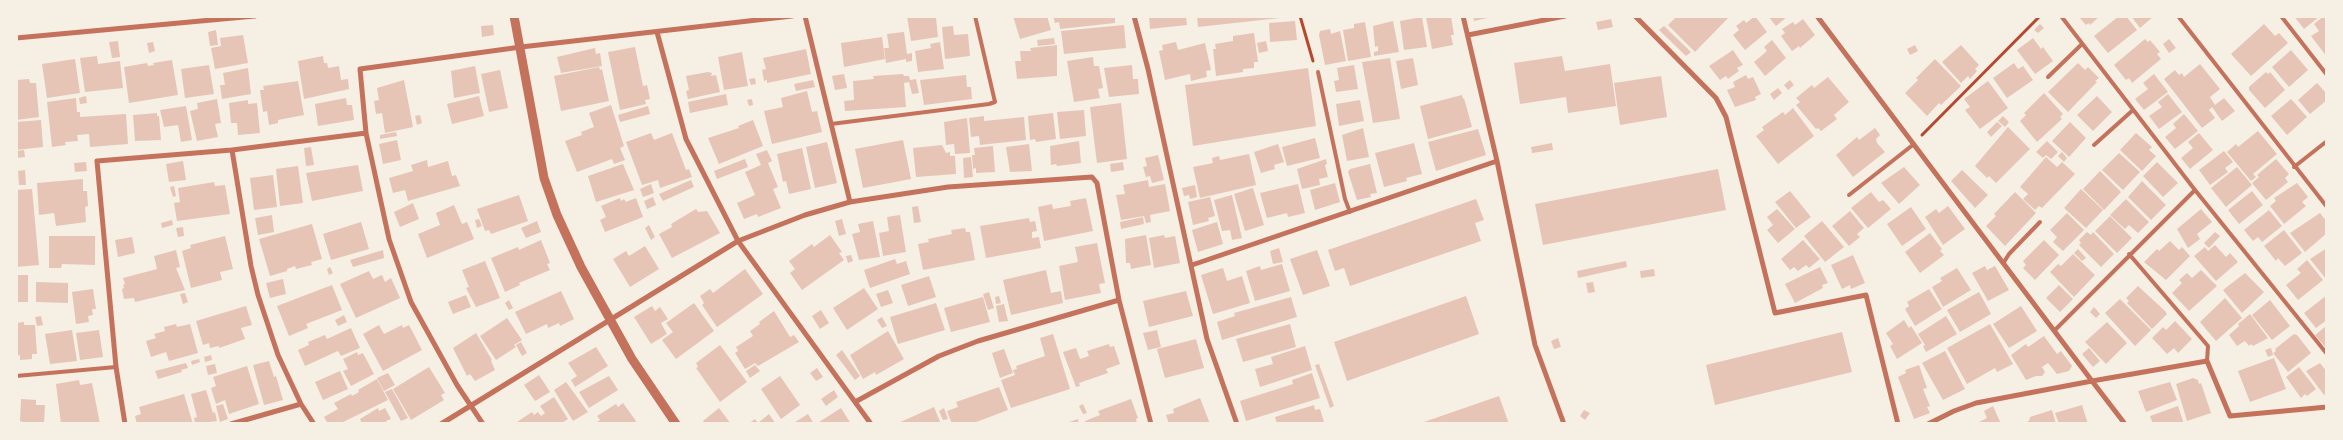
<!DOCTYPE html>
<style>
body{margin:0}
#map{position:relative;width:2343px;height:440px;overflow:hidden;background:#f6efe4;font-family:"Alegreya Sans",sans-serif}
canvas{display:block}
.frame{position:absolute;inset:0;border:18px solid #f6efe4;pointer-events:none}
</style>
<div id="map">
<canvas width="2343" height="440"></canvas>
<div class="frame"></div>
</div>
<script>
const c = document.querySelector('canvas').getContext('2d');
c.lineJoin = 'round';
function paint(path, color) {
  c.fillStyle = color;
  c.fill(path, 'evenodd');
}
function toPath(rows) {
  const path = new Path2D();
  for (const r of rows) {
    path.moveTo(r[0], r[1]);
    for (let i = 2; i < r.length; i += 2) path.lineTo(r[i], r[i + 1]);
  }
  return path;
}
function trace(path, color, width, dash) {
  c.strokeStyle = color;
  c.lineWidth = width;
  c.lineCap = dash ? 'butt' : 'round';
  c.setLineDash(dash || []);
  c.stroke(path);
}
const building = toPath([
 [907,16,936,18,938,37,911,41],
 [1013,16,1047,16,1051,30,1020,39],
 [1053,16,1115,16,1115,23,1060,29,1059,22,1055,23],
 [1149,16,1186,16,1187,25,1150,29],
 [1197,16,1280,16,1280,18,1198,27],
 [1432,16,1451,16,1454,35,1451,35,1453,45,1432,49,1426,17],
 [1473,16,1492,16,1492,17,1474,21],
 [1677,16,1730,16,1695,52,1668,25],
 [1755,16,1767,32,1745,50,1733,35,1739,30,1736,26,1744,20,1746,23],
 [1768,16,1788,16,1776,26],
 [2078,16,2100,16,2090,25,2089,23,2086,25],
 [2119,16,2126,16,2137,30,2108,53,2094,36],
 [2131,16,2154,16,2140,28],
 [2294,16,2320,16,2304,29],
 [2324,16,2327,16,2327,57,2311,36,2319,31,2314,24],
 [1422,17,1427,47,1404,50,1400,21],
 [1611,19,1613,27,1598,30,1596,22],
 [1803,19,1815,35,1800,48,1799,46,1792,51,1781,36,1785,33,1782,29,1793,22,1795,25],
 [1295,21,1297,40,1270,42,1269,23],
 [1393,21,1399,52,1374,56,1374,52,1378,51,1378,46,1375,47,1373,26],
 [1365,22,1371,57,1348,61,1343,30,1354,28,1354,24],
 [2040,24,2044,28,2038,33,2034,30],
 [2264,24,2275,36,2279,33,2288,43,2251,76,2231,54],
 [493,25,494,35,482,37,481,26],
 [1124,25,1126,48,1064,54,1061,31],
 [953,26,954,35,968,34,970,56,945,59,942,27],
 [1664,26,1691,52,1686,56,1659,30],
 [1330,29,1331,34,1340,31,1346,61,1325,65,1319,35,1320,31],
 [216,30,218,45,210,46,208,32],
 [904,32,907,54,912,53,912,61,906,62,906,59,886,63,884,48,889,48,887,34],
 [1254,33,1258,62,1254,62,1254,68,1243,69,1243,72,1216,76,1213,49,1216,49,1215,44,1233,41,1233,36],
 [243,35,248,63,215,69,211,48,221,46,220,38],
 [882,37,885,59,844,67,841,43],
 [1054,38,1055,44,1038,46,1037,40],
 [2033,38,2041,49,2043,47,2053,61,2035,74,2017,50],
 [2145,39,2148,42,2150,40,2160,52,2157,54,2161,59,2132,83,2129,78,2126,80,2114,65],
 [2169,39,2176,48,2169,53,2163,44],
 [1772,40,1786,58,1765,76,1754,62,1767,51,1764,47],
 [118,41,120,57,112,58,109,42],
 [1266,41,1268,51,1259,53,1257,43],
 [153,42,155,51,149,53,147,43],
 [940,42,944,69,918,72,915,51,931,48,930,44],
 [1176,42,1178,50,1205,43,1211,70,1206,71,1207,77,1191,81,1190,74,1165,80,1159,51,1163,50,1162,45],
 [1057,45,1057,76,1017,79,1015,61,1021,61,1020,51,1031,51,1030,48],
 [1915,45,1918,51,1910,55,1907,49],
 [1961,45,1979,65,1975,69,1977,71,1970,79,1968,76,1961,83,1942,62],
 [635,47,643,86,647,85,650,99,645,100,646,104,620,110,608,52],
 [595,48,596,54,600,53,602,66,561,73,557,57],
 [806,49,811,74,767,83,767,80,764,81,762,70,766,69,763,58],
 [1733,50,1743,65,1737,68,1739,71,1728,79,1726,76,1720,80,1709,66],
 [2291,50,2308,70,2289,87,2272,67],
 [742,52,748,86,724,90,718,57],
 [97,56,98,64,120,61,123,88,85,92,80,58],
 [323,56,324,63,327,63,328,68,339,66,341,80,348,79,349,89,304,99,298,61],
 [1562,56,1565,71,1610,64,1616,106,1568,113,1566,97,1520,104,1514,63],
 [1093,57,1094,66,1099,66,1103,88,1098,89,1100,98,1074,102,1067,61],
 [1390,58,1400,119,1373,123,1362,62],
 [1413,58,1418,85,1401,89,1396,61],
 [75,59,80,93,47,98,42,64],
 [1935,59,1961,86,1941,105,1939,103,1927,116,1905,93,1918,80,1916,78],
 [172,60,178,95,129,103,124,67,147,63,148,66,154,65,153,63],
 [2014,63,2018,69,2023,66,2033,80,2007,98,1993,78],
 [2078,63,2085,70,2088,67,2099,78,2095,81,2097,82,2068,112,2048,92],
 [2200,64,2220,89,2210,97,2215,105,2224,98,2235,111,2222,121,2212,107,2209,110,2215,118,2202,128,2164,79,2175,70,2179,75,2182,73,2184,77],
 [209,65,214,94,185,98,181,69],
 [1132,65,1133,79,1138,79,1139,94,1109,97,1104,68],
 [1354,65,1358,89,1336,92,1334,81,1339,80,1337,68],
 [475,66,480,93,454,98,451,71],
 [599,67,600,70,602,69,609,101,561,111,554,76],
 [248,68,251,94,222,99,220,85,225,85,223,73],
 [1308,68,1316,126,1193,146,1185,85],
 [500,70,508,108,489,112,481,74],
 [708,72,712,73,711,76,716,75,720,92,688,99,686,91,689,90,686,76],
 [2266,72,2268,74,2270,72,2285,90,2265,108,2249,90,2249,87],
 [844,74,847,88,835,90,832,76],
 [903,74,904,76,909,76,910,80,916,79,919,93,912,94,909,82,904,83,906,107,845,111,844,101,854,100,853,81,874,79,873,76],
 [2154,74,2168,92,2144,110,2135,99,2148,89,2143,83],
 [966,75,967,87,971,87,972,99,924,105,920,80],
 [1746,75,1748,79,1753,77,1761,94,1755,97,1756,100,1735,107,1727,90,1735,87,1733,82],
 [1661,76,1667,117,1620,125,1614,83],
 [1828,77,1849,102,1834,115,1837,119,1821,131,1818,128,1816,129,1796,105,1800,102,1796,98,1812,85,1814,88],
 [755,78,756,84,751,85,749,79],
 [29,79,30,83,36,83,39,117,16,120,16,80],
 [404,80,413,127,385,133,382,113,376,114,374,101,379,100,377,88],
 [813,80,815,87,796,91,794,84],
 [1790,80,1794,85,1788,90,1784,85],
 [298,81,304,115,278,120,278,123,269,125,267,111,263,112,260,90,264,90,263,86],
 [1988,81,2008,108,1980,129,1965,110,1970,107,1964,99],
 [2317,83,2327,94,2327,100,2310,114,2298,100],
 [1778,88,1782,93,1774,100,1770,94],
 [807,91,812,112,817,111,822,132,772,144,764,111,783,107,781,98],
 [2044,93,2063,114,2060,117,2062,119,2037,142,2020,121,2026,115,2024,113],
 [726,94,728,105,690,113,688,102],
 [2168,94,2182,112,2159,129,2149,116,2162,107,2158,102],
 [1462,95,1463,99,1464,98,1472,127,1428,139,1420,106],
 [86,96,87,103,80,104,79,98],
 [479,96,484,116,452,124,447,104],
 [2097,96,2112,112,2093,131,2077,115],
 [76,98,77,112,80,112,80,117,126,114,128,144,90,147,89,134,77,135,78,141,65,142,66,145,52,147,47,102],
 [346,98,347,105,352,105,354,120,318,126,315,104],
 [217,99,221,123,215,124,218,137,197,141,190,111,198,109,197,103],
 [752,99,753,105,749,106,747,100],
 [2291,99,2307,117,2287,135,2271,116],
 [248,100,248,104,257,103,260,133,238,135,237,123,231,123,229,103],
 [1360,100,1364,121,1339,126,1336,104],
 [1121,103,1127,159,1097,163,1090,107],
 [611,105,624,146,620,148,625,160,614,164,612,159,577,172,565,141,582,135,581,132,594,127,589,113],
 [186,106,192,140,181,142,178,125,164,127,160,110],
 [648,106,650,114,620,122,618,115],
 [1793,108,1814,136,1778,164,1756,136,1764,130,1762,127,1783,112,1785,115],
 [1084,110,1086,136,1060,139,1057,112],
 [157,113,157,116,159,116,161,140,135,141,133,115],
 [1053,113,1056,139,1036,142,1035,139,1030,140,1028,116],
 [2184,114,2198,131,2175,149,2165,137,2176,128,2173,124],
 [420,115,422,123,417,125,415,116],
 [984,116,984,121,1024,117,1026,140,980,145,979,136,971,137,969,118],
 [2003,116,2009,122,2005,127,1998,121],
 [967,118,970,153,955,154,954,144,946,145,944,122],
 [41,120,43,147,16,150,16,122],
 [753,120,763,146,719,164,708,138,739,128,738,126],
 [1997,122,2002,126,1991,137,1987,132],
 [2070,122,2086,138,2069,157,2052,141],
 [2008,127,2030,149,1996,183,1989,176,1987,178,1975,166],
 [1363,128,1369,157,1347,161,1342,135],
 [1875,128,1880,135,1876,139,1877,143,1885,152,1853,177,1836,155,1857,137,1859,140],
 [1478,129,1486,155,1436,171,1428,142],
 [2258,131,2277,154,2253,174,2256,177,2251,181,2227,152,2236,144,2238,147],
 [396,132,397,136,380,139,380,135],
 [651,133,654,140,672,133,686,170,689,169,692,177,660,188,658,180,642,185,626,142],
 [2136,133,2152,147,2149,150,2156,156,2142,171,2120,150],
 [2199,133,2213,150,2190,169,2181,158,2193,148,2188,142],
 [1315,138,1320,158,1287,166,1282,147],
 [397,140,401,160,383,164,379,144],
 [903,140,911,179,863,188,855,149],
 [1079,141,1081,163,1057,166,1056,164,1051,165,1050,146],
 [2047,141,2058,152,2051,159,2046,155,2043,158,2036,152],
 [827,142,837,183,815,188,806,147],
 [1414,143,1422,174,1406,178,1407,181,1384,187,1375,153],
 [1552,143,1553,150,1532,153,1531,147],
 [1029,144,1032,171,1010,172,1006,147],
 [1278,144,1284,162,1274,165,1275,169,1261,173,1254,152],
 [942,145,946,153,950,152,950,156,955,156,956,174,916,177,913,148],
 [993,146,995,172,976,173,976,168,973,169,972,155,975,155,974,148],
 [311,147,314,165,306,166,304,148],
 [802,148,811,189,789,194,786,181,783,182,777,154],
 [24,150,25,157,16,158,16,151],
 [767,150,772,161,768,163,778,187,773,189,781,208,758,217,757,214,744,219,737,203,755,195,745,172,761,165,756,154],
 [2224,151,2233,162,2225,168,2228,172,2210,185,2199,170],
 [2062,152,2067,158,2064,162,2058,156],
 [2119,153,2140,172,2123,190,2102,170],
 [1249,154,1256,185,1200,198,1193,167,1213,163,1212,158,1219,156,1220,160],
 [1158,155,1164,180,1152,183,1150,176,1146,177,1143,167,1147,166,1145,158],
 [971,157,973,177,964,178,963,158],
 [2046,157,2057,167,2062,162,2075,174,2042,208,2039,206,2035,210,2023,199,2028,194,2020,187],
 [745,159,748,167,717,179,714,171],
 [1326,159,1327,164,1325,165,1328,177,1319,179,1320,185,1302,189,1297,169],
 [2276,159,2289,174,2285,178,2288,182,2266,200,2252,183,2259,177,2257,175],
 [427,160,428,167,448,161,452,176,456,175,460,186,408,201,405,190,393,193,389,178,413,171,411,165],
 [183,161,186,180,169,182,166,164],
 [86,162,87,171,75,172,74,163],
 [1123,162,1124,170,1111,172,1110,164],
 [2157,162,2178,183,2163,197,2143,176],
 [623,164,634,190,596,202,588,176],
 [1370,164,1377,193,1370,194,1371,197,1357,200,1348,172,1350,169],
 [358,165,363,191,312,201,306,173],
 [298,166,303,203,280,206,276,169],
 [1904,167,1920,185,1899,204,1881,183],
 [2237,167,2252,185,2226,207,2211,188],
 [1718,169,1726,210,1543,245,1535,204],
 [25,170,26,185,19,185,18,171],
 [1962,170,1988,195,1975,208,1951,181],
 [2100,171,2121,192,2104,210,2083,189],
 [273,175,277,207,254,210,250,178],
 [83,179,83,191,87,191,88,206,85,207,86,222,56,226,54,213,39,215,37,183],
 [691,180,694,187,663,201,659,194],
 [1148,180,1149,187,1165,184,1170,211,1150,215,1151,222,1146,223,1144,216,1121,220,1116,195,1125,194,1123,185],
 [2142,181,2166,205,2151,220,2128,197],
 [214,182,215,186,225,185,230,214,177,221,174,203,180,202,178,188],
 [1335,183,1340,202,1315,210,1310,190],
 [2297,183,2308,197,2302,202,2306,206,2284,224,2270,206,2276,201,2274,198],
 [651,184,654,193,643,197,640,189],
 [1298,184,1305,213,1288,217,1287,213,1267,218,1260,193],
 [1195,185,1197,197,1190,199,1189,195,1184,196,1182,188],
 [174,186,176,196,173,197,170,187],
 [1253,188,1264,225,1245,231,1234,194],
 [32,189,39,265,16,267,16,190],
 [2081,189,2103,210,2086,228,2064,208],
 [1790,191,1811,217,1796,228,1775,202],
 [2252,191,2263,205,2239,224,2228,210],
 [1871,192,1879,202,1883,200,1891,209,1868,228,1851,208],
 [2015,192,2036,213,2005,246,1986,226,1996,216,1994,214],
 [519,195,528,221,491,234,489,230,485,231,477,209],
 [1232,195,1242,238,1232,240,1230,230,1222,231,1214,200],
 [653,197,656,205,647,209,644,201],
 [1210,197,1215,216,1208,218,1209,221,1193,225,1188,202],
 [620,198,621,201,624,199,626,202,636,198,643,217,605,232,600,220,606,217,601,206],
 [1086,198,1093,231,1044,241,1038,207,1052,204,1053,209,1071,206,1070,201],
 [1476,199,1484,220,1475,223,1481,241,1350,286,1344,268,1335,271,1328,250],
 [2126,199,2149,222,2138,233,2129,225,2125,229,2110,215],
 [413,203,419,219,400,227,394,212],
 [454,205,462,224,467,222,474,239,427,258,418,234,440,225,436,213],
 [918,206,921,222,914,223,912,207],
 [1948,206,1965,229,1943,245,1925,217,1936,209,1939,213],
 [1911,207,1926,229,1902,246,1887,224],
 [696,209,698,212,707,211,720,233,672,258,659,234,672,227,671,224],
 [1777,209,1795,229,1778,243,1767,230,1773,225,1767,217],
 [2201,209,2212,222,2197,234,2200,239,2188,248,2177,229],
 [2269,210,2282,226,2262,242,2258,237,2253,241,2244,230],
 [1850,211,1864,228,1857,234,1860,237,1849,246,1832,226],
 [2067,213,2084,230,2063,251,2053,242,2057,237,2050,230],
 [2320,213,2327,222,2327,233,2305,252,2290,233],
 [272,215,274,232,258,235,255,218],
 [900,215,906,252,883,256,879,233,889,231,887,217],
 [2110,216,2132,238,2117,253,2095,231],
 [1143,217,1144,224,1121,229,1120,222],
 [1029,218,1030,222,1035,221,1037,231,1032,232,1032,238,1039,237,1041,248,986,258,980,226],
 [479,219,482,226,477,228,475,220],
 [842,219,846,234,839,236,835,221],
 [172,220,173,225,162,228,161,223],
 [537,221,541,232,526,238,521,228],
 [873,221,880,257,859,260,852,234,860,232,858,224],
 [1822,221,1844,247,1825,262,1804,236],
 [361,222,369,249,331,260,323,234],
 [1217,222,1223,244,1198,252,1192,230],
 [312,224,322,259,311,262,312,265,296,269,295,266,287,269,287,271,270,276,259,239],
 [649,225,655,237,651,240,645,228],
 [183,227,184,236,178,237,176,228],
 [965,228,966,232,970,232,975,260,923,270,918,244,929,242,928,239,952,234,951,230],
 [2284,230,2302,253,2285,266,2278,258,2276,261,2264,246],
 [2087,232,2091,235,2093,232,2114,254,2101,267,2079,245,2081,243,2079,240],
 [2215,232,2220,236,2209,248,2204,243],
 [1930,233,1942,249,1940,251,1944,255,1920,273,1905,252],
 [830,235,842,252,839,253,844,260,802,290,790,273,795,269,789,261,812,244,814,247],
 [1146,235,1151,265,1131,269,1130,263,1126,263,1125,239],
 [1164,235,1165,238,1175,236,1180,263,1154,268,1149,238],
 [49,236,95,236,95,265,62,264,61,268,49,268],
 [225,236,233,269,220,272,222,280,191,288,182,251,191,248,190,245],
 [132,237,135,253,118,257,115,240],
 [541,240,550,263,547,264,550,270,519,283,520,285,505,292,491,258,518,247,519,250],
 [1803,240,1820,259,1809,268,1806,265,1798,271,1794,267,1790,270,1781,259],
 [2044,240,2059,255,2035,280,2023,268,2026,265,2023,261],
 [2170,241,2179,250,2182,247,2190,256,2166,280,2144,262,2157,249,2159,251],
 [1097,243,1105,283,1099,284,1101,293,1065,300,1059,266,1078,262,1075,247],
 [2215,245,2226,257,2230,253,2238,262,2216,281,2194,256,2205,247,2208,251],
 [645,246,659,269,630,287,613,259,626,251,629,256],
 [1279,248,1283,262,1273,264,1270,251],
 [2327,248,2327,278,2326,279,2310,259],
 [2078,249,2086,258,2082,261,2074,253],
 [176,250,180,267,176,268,185,290,135,302,134,298,124,299,122,289,124,288,123,285,125,284,123,278,157,269,154,256],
 [383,250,384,258,353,267,350,260],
 [1317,250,1330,286,1303,295,1290,259],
 [2073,254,2095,275,2074,297,2050,272,2058,264,2061,266],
 [851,255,853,261,848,263,846,256],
 [1853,255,1865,283,1851,289,1850,285,1842,289,1831,265],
 [895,259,897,264,906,261,910,274,870,288,864,270],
 [2307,260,2323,280,2298,300,2286,285,2301,273,2297,269],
 [485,261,500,298,476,307,466,288,469,287,462,270],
 [1626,261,1627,267,1578,278,1577,271],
 [1282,264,1290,291,1255,301,1246,271,1260,266,1261,270],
 [1985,266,1987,270,1995,266,2009,290,1988,301,1972,273],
 [330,267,333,273,329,275,327,269],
 [1820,267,1828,283,1822,285,1823,288,1795,303,1785,284],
 [1223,268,1227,281,1242,276,1250,303,1213,314,1201,275],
 [1957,268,1971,290,1943,307,1932,287,1942,281,1940,278],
 [745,269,763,294,717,327,702,305,704,303,700,296,710,289,713,293],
 [1654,269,1655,276,1641,278,1640,271],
 [1046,270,1051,293,1061,291,1063,303,1011,315,1003,280],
 [2201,270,2217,286,2189,311,2172,293,2182,283,2179,280,2187,273,2192,278],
 [369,271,373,279,382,275,385,282,391,278,400,298,356,318,340,284],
 [2245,273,2264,292,2242,313,2223,290],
 [16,275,28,275,28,302,16,302],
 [929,276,936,297,908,306,901,285],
 [283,279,286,294,270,298,266,283],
 [36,282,68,283,68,303,36,302],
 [1593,282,1595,292,1588,293,1586,283],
 [332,285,342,310,306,324,308,328,289,336,277,306],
 [2059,285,2073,299,2060,312,2046,298],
 [2138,286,2165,311,2167,314,2152,329,2127,303,2129,301,2126,298],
 [864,288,878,309,847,330,833,308],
 [93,289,96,309,92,309,93,315,88,316,89,322,76,324,72,292],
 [1929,289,1942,309,1915,326,1905,309,1909,306,1907,302],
 [888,290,893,303,881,307,876,294],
 [561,291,574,319,560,326,559,323,548,328,547,324,526,334,515,312],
 [1186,291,1193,316,1149,327,1143,301],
 [989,292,994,308,988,310,983,294],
 [1979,292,1991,314,1960,332,1947,310],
 [185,293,188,302,183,304,180,294],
 [466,295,471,307,453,314,448,302],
 [2327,295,2327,320,2316,328,2304,313],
 [999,296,1001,303,996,304,995,297],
 [1466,296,1479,334,1347,381,1334,342],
 [983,297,990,322,951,332,944,308],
 [1291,297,1297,317,1222,340,1217,322,1235,316,1234,313],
 [2225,298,2242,318,2216,341,2200,322],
 [2120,299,2151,330,2135,346,2105,313],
 [509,300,513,308,509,310,505,303],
 [2270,300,2290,326,2272,340,2252,315],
 [694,303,714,331,676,359,662,340,673,332,666,323],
 [936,303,945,330,898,344,890,317],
 [1004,304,1008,321,999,322,996,306],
 [246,306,252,325,241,328,245,339,219,348,219,346,210,348,209,343,203,345,196,321],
 [652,306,655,311,660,307,668,319,661,323,667,334,651,344,634,317],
 [2021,306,2037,331,2009,348,1993,324],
 [2094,307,2100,314,2096,318,2090,312],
 [821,310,829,323,820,329,812,316],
 [774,311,790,337,794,335,799,342,758,366,755,363,745,369,735,353,738,351,736,347,753,336,750,331,760,324,759,322],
 [2250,314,2268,338,2253,346,2251,344,2249,346,2245,341,2237,346,2229,335,2239,326,2238,324],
 [344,315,347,322,338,326,335,320],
 [41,316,43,325,37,326,35,317],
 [1946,316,1957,334,1926,352,1923,346,1925,345,1918,334],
 [882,317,887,326,882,328,877,320],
 [507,318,522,340,514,345,516,347,496,360,480,336],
 [1904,320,1909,328,1911,326,1922,343,1897,359,1890,346,1893,344,1886,333],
 [2175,321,2192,339,2178,353,2174,348,2167,354,2152,338,2163,327,2166,330],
 [24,322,24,325,35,325,37,354,32,354,32,359,20,360,20,355,16,356,16,323],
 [2107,322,2127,343,2106,364,2085,342],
 [176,324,177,327,190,324,198,353,169,361,166,352,151,357,146,341,156,338,154,334,165,331,164,327],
 [1290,324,1296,347,1243,362,1236,339],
 [1990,324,2013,364,1997,372,1995,368,1967,384,1947,348],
 [379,325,384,334,402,325,403,328,409,325,422,350,383,371,363,334],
 [2325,327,2327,330,2327,349,2315,335],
 [351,328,360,348,341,356,338,351,305,366,298,350,309,345,308,342,325,335,327,339],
 [72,330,77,361,50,364,45,334],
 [99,330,103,357,80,360,76,333],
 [1157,330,1161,347,1148,350,1143,333],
 [888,331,904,359,876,375,875,372,863,379,850,355],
 [1842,332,1852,372,1715,405,1706,365],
 [476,333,492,360,491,361,495,370,475,381,470,374,467,376,453,348],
 [1053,334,1070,389,1011,408,1001,380,1015,375,1013,370,1017,369,1016,366,1045,356,1040,338],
 [2294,334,2297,335,2311,353,2288,372,2273,353,2276,351,2275,349],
 [2044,336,2057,354,2061,351,2072,366,2069,371,2057,374,2048,363,2042,367,2045,372,2042,376,2036,376,2026,380,2011,355,2026,344,2028,347],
 [1558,338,1561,347,1554,349,1551,341],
 [1196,339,1204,368,1165,378,1157,349],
 [521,342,527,353,522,356,516,345],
 [1109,344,1110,347,1114,346,1120,364,1106,369,1108,373,1079,383,1080,386,1076,387,1063,352,1076,348,1080,359,1089,356,1087,351],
 [720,345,747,382,720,402,696,368,698,367,696,363],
 [1305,346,1312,370,1260,387,1255,369,1273,364,1271,357],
 [596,347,608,366,575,387,571,380,577,376,568,363],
 [2089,348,2100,361,2093,367,2082,354],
 [2271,348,2273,355,2268,357,2265,350],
 [1004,349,1013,373,1000,378,992,353],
 [842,350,860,376,855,380,836,355],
 [1945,351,1965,389,1943,400,1922,363],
 [357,352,358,355,363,353,374,374,351,386,343,371,348,369,343,359],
 [211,355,212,360,205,362,204,357],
 [2274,358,2286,389,2250,402,2238,371],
 [199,359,200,362,192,365,191,361],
 [269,361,274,377,276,376,283,400,264,405,253,365],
 [186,363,188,368,181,370,182,372,158,379,155,371],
 [2320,363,2327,372,2327,393,2324,395,2306,371],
 [215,364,217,373,208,375,206,366],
 [1319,364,1334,406,1330,408,1315,365],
 [755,365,760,371,750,378,746,371],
 [1919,365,1927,388,1923,389,1930,406,1927,407,1930,413,1914,419,1898,377,1906,373,1905,370],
 [247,366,259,404,229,414,225,400,216,404,211,388,216,386,213,377],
 [429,367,445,393,441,395,444,400,411,420,393,389],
 [2299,367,2316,389,2307,396,2305,394,2301,398,2286,377],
 [817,368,823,377,816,381,810,373],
 [340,371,348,389,323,400,315,382],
 [388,373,395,385,384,391,377,378],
 [1312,373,1320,398,1246,421,1240,401,1293,384,1292,380],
 [539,375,550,392,535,401,524,385],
 [609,376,618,390,589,408,579,392],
 [780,376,800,405,781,419,761,389],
 [2193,378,2198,380,2199,384,2201,383,2211,413,2187,421,2176,384],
 [377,379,388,400,339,424,328,424,324,417,338,409,334,403,351,394,352,396,359,392,358,390],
 [79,380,80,385,92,383,100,424,61,424,56,384],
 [566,382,588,412,573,421,554,390],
 [2170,382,2177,400,2146,412,2138,391],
 [999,387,1008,410,971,424,952,424,947,411,958,407,956,402],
 [392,389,408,418,401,421,385,392],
 [206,390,213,413,215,412,217,421,195,424,194,418,197,417,191,394],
 [834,390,838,397,826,406,821,399],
 [184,394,193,424,137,424,135,416,141,414,139,407],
 [1499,396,1509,424,1421,424,1421,423],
 [554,397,568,419,560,424,514,424,532,412,534,415,538,412,541,416,545,413,540,406],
 [1200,398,1210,424,1169,424,1166,415,1174,413,1173,409],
 [21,399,36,400,36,405,45,405,44,424,23,424,23,422,20,421],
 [1131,399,1138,418,1136,419,1137,424,1086,424,1085,421,1100,415,1098,411],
 [623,403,636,421,634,424,594,424,600,420,597,416,616,404,618,407],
 [223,404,228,419,220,422,216,406],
 [1083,404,1087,413,1083,414,1079,406],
 [1314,405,1315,410,1320,409,1324,422,1277,424,1275,417],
 [2082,405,2088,424,2059,424,2055,413],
 [1993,406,2001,424,1975,424,1987,418,1984,411],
 [2178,406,2184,424,2153,424,2150,416],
 [934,407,941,424,896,424],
 [378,408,379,411,385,408,391,419,386,421,388,424,362,424,360,419],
 [719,408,731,424,705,424,703,421],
 [841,408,851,424,816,424],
 [944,408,948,419,943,420,939,411],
 [1584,410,1590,413,1585,420,1580,416],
 [2052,410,2056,424,2021,424,2029,421,2030,417],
 [769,414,776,424,748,424,755,419,758,423],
 [808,414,814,424,792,424],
 [1078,419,1079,424,1066,424,1066,423]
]);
const path = toPath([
 [1300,16,1313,61],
 [1922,135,2040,16]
]);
const service = toPath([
 [2061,16,2195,190,2327,354],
 [2178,16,2327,207],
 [2281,16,2327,75],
 [1318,72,1345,199,1350,212],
 [2048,77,2082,44],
 [831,124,989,104,995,102,975,16],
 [2094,145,2133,110],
 [2294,167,2327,141],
 [1849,195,1914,144],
 [2129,254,2208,346,2207,361],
 [2004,262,2009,254,2040,222],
 [2055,330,2195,190],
 [16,376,116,367]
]);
const minor = toPath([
 [805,16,850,202],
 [1134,16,1148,69,1207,339,1237,424],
 [1463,16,1497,161,1535,345,1564,424],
 [1635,16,1716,98,1726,117,1775,313,1866,295,1898,424],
 [1817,16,2092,381,2207,361,2230,416,2327,407],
 [657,32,686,139,738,241,871,424],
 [1468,35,1565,16],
 [16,38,255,16],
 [366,133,360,69,521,47,792,16],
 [1192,265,1497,161],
 [855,402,939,356,978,341,1119,300],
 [125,424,116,367,97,161,232,150],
 [231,424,301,404],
 [314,424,301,404,278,355,258,295,251,266,232,150,366,133,389,239,411,302,457,385,483,424],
 [441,424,738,241,805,215,850,202,948,187,1092,177,1097,183,1119,300,1151,424],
 [1928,424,1954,411,1976,403,2092,381,2125,424]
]);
const tertiary = toPath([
 [514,16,544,178,557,215,581,267,632,359,676,424]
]);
paint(building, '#e6c5b7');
trace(path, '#b5482f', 3);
trace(service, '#c5725c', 4);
trace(minor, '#c5725c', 5);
trace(tertiary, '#c5725c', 9);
</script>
